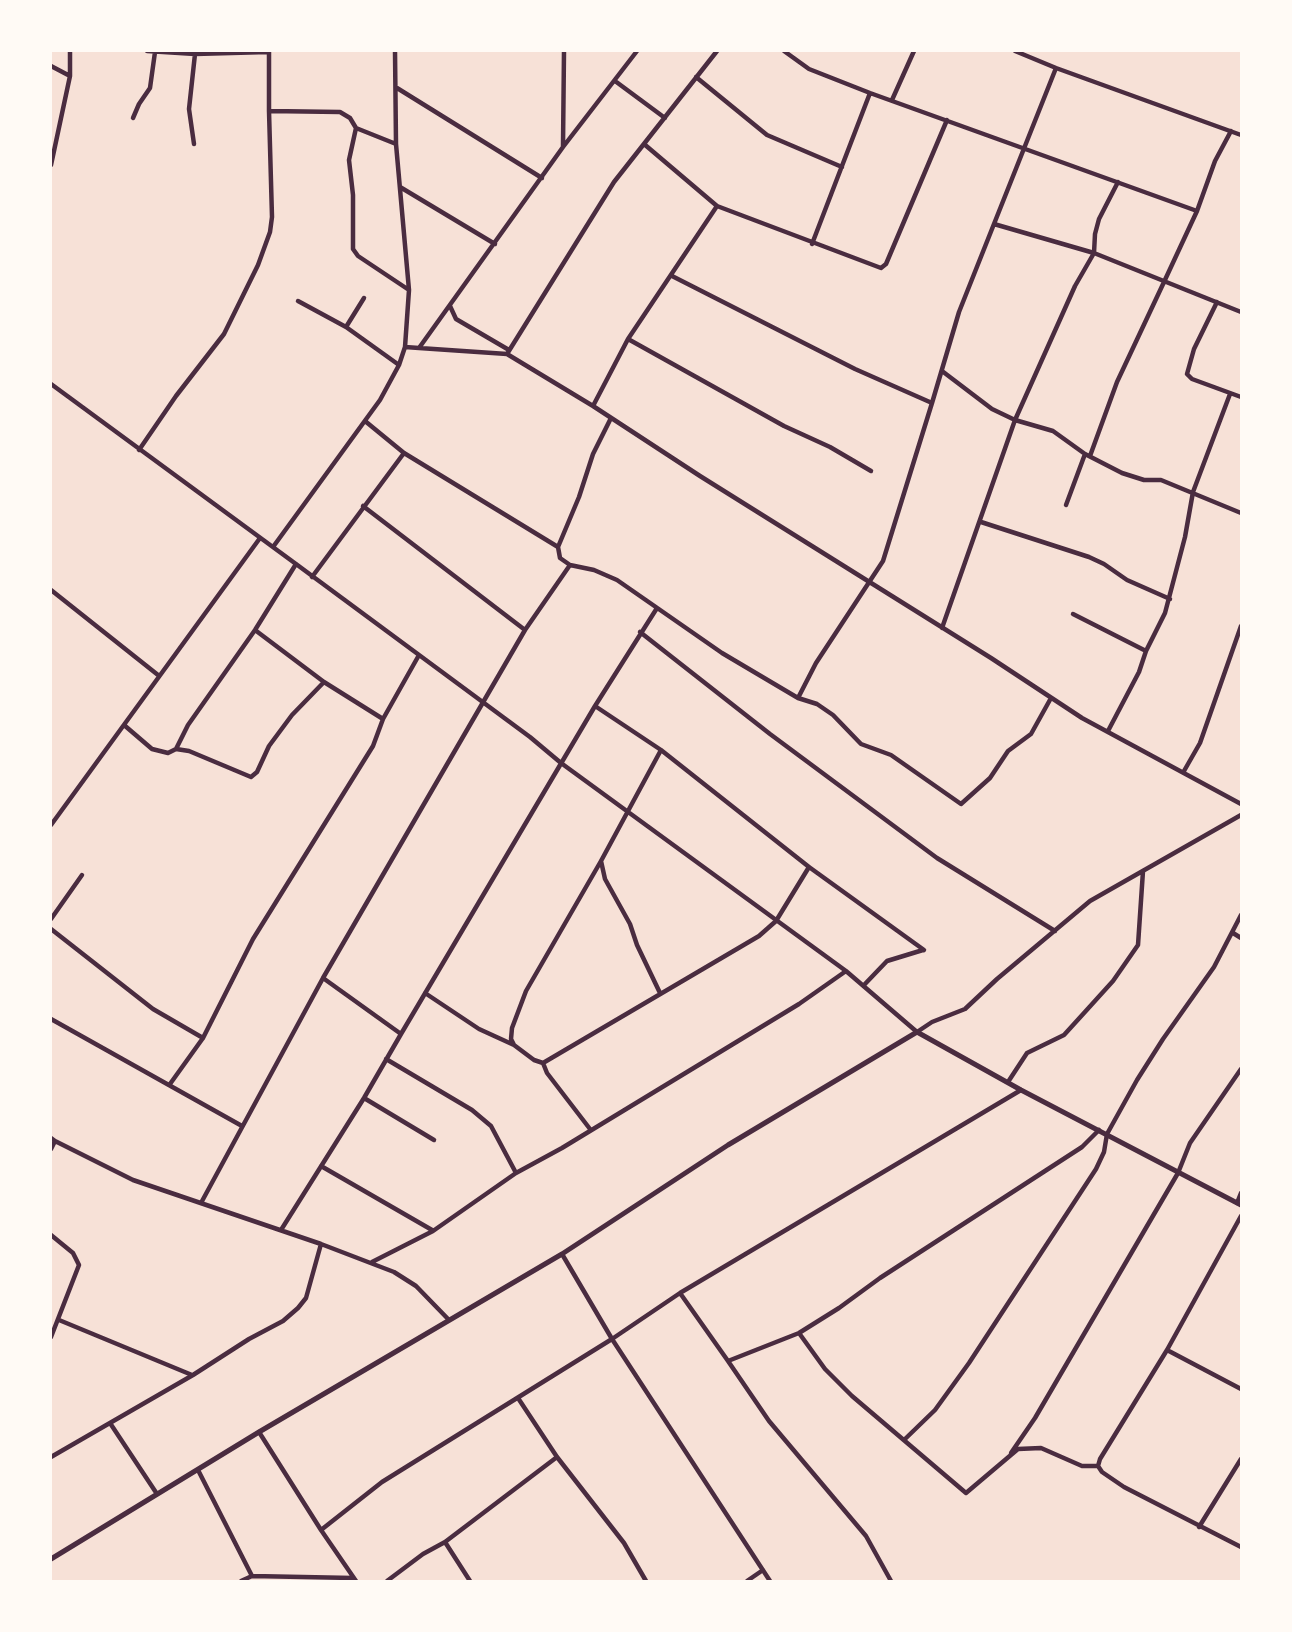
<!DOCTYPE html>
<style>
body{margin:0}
#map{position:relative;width:1292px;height:1632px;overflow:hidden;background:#f7e1d7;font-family:"Alegreya Sans",sans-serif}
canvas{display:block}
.frame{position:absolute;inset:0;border:52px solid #fffaf5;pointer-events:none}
</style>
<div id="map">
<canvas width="1292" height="1632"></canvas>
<div class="frame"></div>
</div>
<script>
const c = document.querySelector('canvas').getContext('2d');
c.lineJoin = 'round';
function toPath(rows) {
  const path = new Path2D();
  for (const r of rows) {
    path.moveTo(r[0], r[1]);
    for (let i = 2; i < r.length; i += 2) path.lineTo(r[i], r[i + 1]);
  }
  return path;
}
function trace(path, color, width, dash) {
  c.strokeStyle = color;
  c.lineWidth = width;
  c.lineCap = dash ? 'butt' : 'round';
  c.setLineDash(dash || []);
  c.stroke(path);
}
const minor = toPath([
 [147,51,195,54,268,52],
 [784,51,809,69,870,93,1197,211],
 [1015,51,1056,68,1241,135],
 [269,52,269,111,340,112,350,118,356,128,396,144],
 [51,66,70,76],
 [696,77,767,135,842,167],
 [615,81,665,118],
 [397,88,542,178],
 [892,100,914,51],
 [133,118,139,104,150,88,155,52],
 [356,128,349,160,353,195,353,249,358,256,409,290],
 [194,144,189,109,195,54],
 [563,146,564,51],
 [51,165,70,76,70,51],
 [400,187,495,244],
 [717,206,881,268,886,264,947,120],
 [994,224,1094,253,1241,312],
 [812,244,870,93],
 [672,276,855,369,932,403,959,312,1056,68],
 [298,301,346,327,364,298],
 [1217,302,1194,349,1187,374,1192,379,1241,397],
 [450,306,456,319,509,350],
 [346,327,399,365],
 [628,339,784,426,830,447,871,471],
 [405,347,419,348,563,147,637,51],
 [419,348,507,354,614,182,717,51],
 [507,354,593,406,628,339,717,206,644,144],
 [942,371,992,409,1015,420,1053,431,1085,454,1122,473,1144,480,1161,480,1241,513],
 [51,384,296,564,530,737,561,763,846,971,917,1032,932,1022,965,1009,997,979,1090,901,1241,815],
 [593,406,700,476,991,658,1082,718,1241,804],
 [365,421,404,453,558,547,560,558,570,565,594,570,617,580,722,653,798,698,817,704,833,715,861,744,891,755,961,804,990,778,1008,751,1031,734,1051,698],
 [139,450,176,396,224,334,258,265,270,232,272,217,269,111],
 [1090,456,1117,382,1164,282,1197,211,1215,161,1231,131],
 [1066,505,1085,454],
 [363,506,525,630],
 [981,522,1089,557,1104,564,1127,580,1170,599],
 [273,547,380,400,399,365,405,347,409,290,396,144,395,51],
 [558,547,579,497,593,454,611,418],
 [570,565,525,630,323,978,401,1034,595,706,657,608],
 [312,577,404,453],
 [51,590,158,675],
 [1073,614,1146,651],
 [942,628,1015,420,1075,286,1094,253,1095,234,1099,219,1118,182],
 [255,630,324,682,383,719],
 [640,632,770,734,937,858,1055,931],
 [798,698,816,663,883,561,932,403],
 [595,706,661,750,809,867,924,950],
 [124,725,152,749,168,753,176,749,189,751,251,777,257,772,269,746,292,715,324,682],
 [1108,731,1139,672,1146,651,1165,613,1185,537,1193,492,1230,394],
 [176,749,188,725,255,630,296,564],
 [1184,771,1200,743,1241,626],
 [51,825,260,538],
 [601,861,605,879,630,924,637,945,660,993],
 [51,919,82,875],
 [51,929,153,1009,203,1038],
 [1233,933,1241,938],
 [864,985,887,961,923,950],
 [425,993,479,1029,514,1045],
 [51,1019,242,1126],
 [386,1059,472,1110,491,1126,516,1173],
 [543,1063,759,936,776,921,809,867],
 [1008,1082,1027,1053,1064,1035,1084,1013,1113,981,1138,945,1143,871],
 [170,1084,203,1038,253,939,373,746,383,719,419,655],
 [364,1098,434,1140],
 [590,1129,547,1073,543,1063,534,1060,514,1045,511,1039,512,1028,526,991,601,861,661,750],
 [51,1138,55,1141,51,1149],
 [55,1141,133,1180,321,1244,394,1272,416,1286,449,1320],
 [321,1166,432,1230],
 [201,1203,323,978],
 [1237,1203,1241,1193],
 [281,1230,364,1098,401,1034],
 [51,1235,73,1253,79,1265,51,1337],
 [562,1254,612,1339,770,1581],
 [372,1262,433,1231,516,1173,562,1148,799,1004,846,971],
 [680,1293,728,1361,799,1333,839,1308,880,1278,1082,1147,1099,1130],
 [59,1320,192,1375],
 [799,1333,825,1369,852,1396,966,1493,1018,1449,1041,1448,1082,1466,1098,1466],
 [1167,1350,1241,1389],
 [728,1361,769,1421,866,1536,891,1581],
 [518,1398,557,1457,624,1543,646,1581],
 [110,1423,157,1494],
 [259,1432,321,1530,356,1581],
 [904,1440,935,1410,969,1363,1096,1169,1104,1152,1107,1134,1137,1080,1163,1039,1214,967,1241,915],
 [1011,1453,1035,1418,1178,1173,1190,1143,1241,1069],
 [51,1457,193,1375,249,1339,283,1321,298,1308,306,1298,321,1244],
 [1098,1466,1100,1459,1167,1350,1241,1216],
 [1098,1466,1102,1472,1124,1487,1241,1547],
 [198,1470,252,1576],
 [1199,1527,1241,1459],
 [321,1530,382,1482,612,1339,680,1293,1021,1090],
 [445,1542,470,1581],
 [241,1581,252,1576,353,1578],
 [387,1581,423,1554,445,1542,557,1457],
 [747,1581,763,1570]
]);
const tertiary = toPath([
 [51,1559,259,1432,562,1254,728,1145,917,1032,1021,1090,1241,1205]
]);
trace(minor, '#4a2c40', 4.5);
trace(tertiary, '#4a2c40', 5);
</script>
